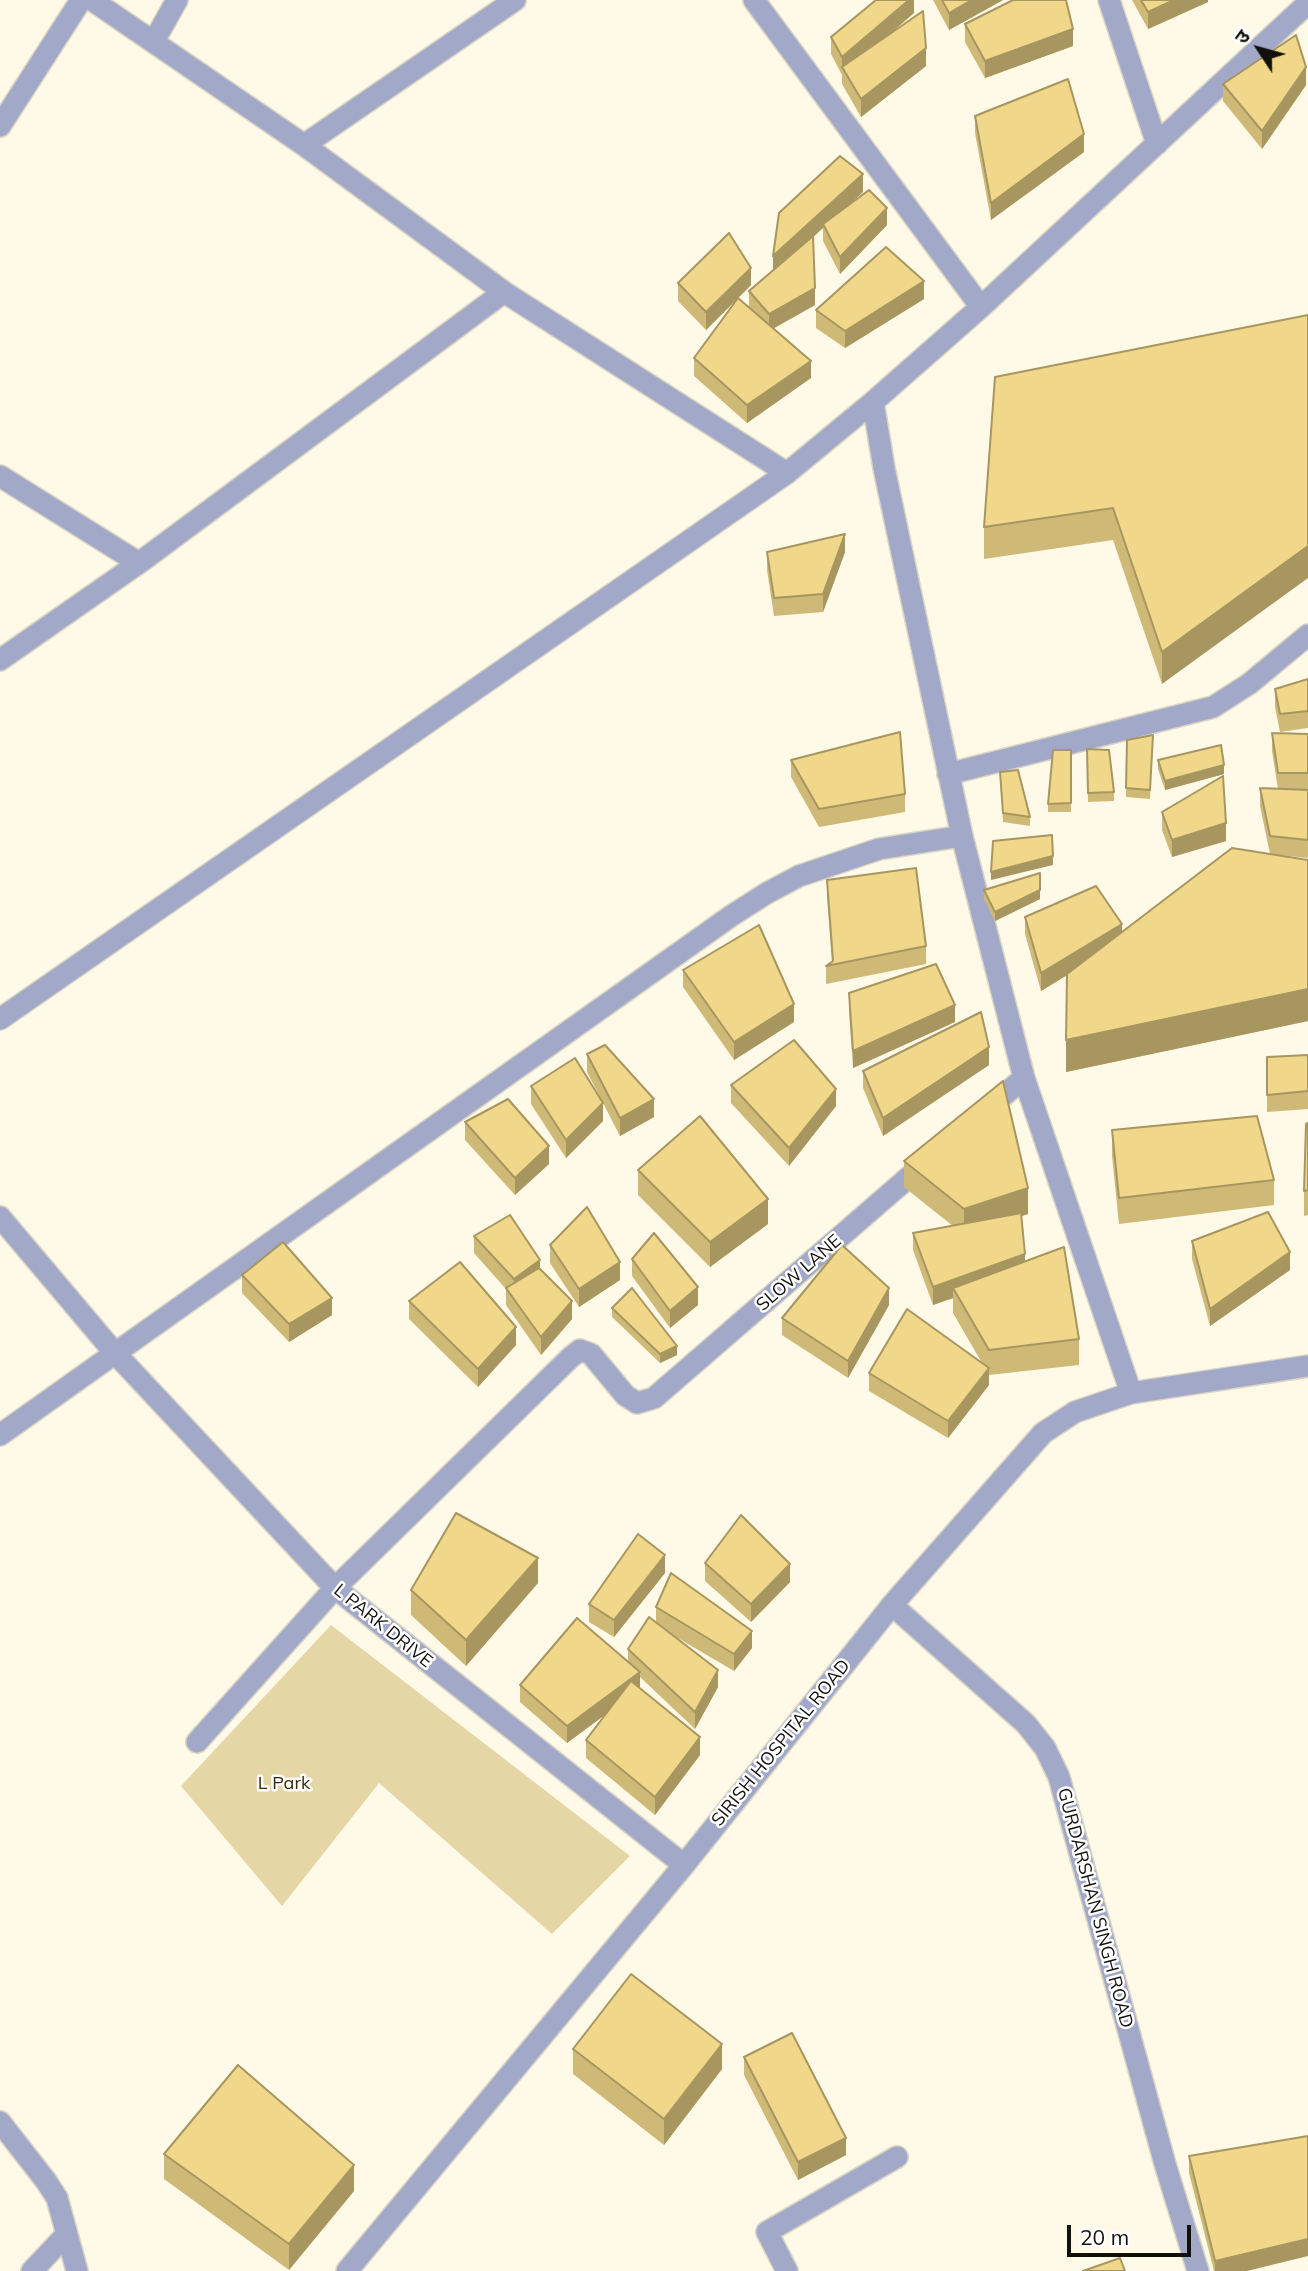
<!DOCTYPE html>
<meta charset="utf-8">
<style>
body{margin:0}
#map{position:relative;width:1308px;height:2271px;overflow:hidden;background:#fff9e7;font-family:Mulish,"Noto Sans Devanagari",sans-serif}
canvas{display:block}
.north{position:absolute;left:1224px;top:14px;width:70px;height:70px;-webkit-text-stroke:5px #fff;paint-order:stroke;rotate:306deg;font-size:19px;font-weight:700;line-height:28px;text-align:center;color:#12100a}
.north::after{content:'';display:block;margin:auto;width:24px;height:32px;background:#12100a;clip-path:polygon(50% 0,100% 100%,50% 72%,0 100%)}
.scale{position:absolute;left:1067px;top:2225px;width:124px;height:32px;box-sizing:border-box;border:4px solid #12100a;border-top:0;padding-left:9px;font-size:21px;line-height:24px;white-space:nowrap;color:#12100a;-webkit-text-stroke:5px #fff;paint-order:stroke}
</style>
<div id="map">
<canvas width="1308" height="2271"></canvas>
<div class="north">उ</div>
<div class="scale">20 m</div>
</div>
<script>
const c = document.querySelector('canvas').getContext('2d');
c.lineJoin = 'round';
function paint(path, color) {
  c.fillStyle = color;
  c.fill(path, 'evenodd');
}
function toPath(rows) {
  const path = new Path2D();
  for (const r of rows) {
    path.moveTo(r[0], r[1]);
    for (let i = 2; i < r.length; i += 2) path.lineTo(r[i], r[i + 1]);
  }
  return path;
}
function trace(path, color, width, dash) {
  c.strokeStyle = color;
  c.lineWidth = width;
  c.lineCap = dash ? 'butt' : 'round';
  c.setLineDash(dash || []);
  c.stroke(path);
}
function label(font, color, halo, rows, align = 'center') {
  c.font = font + ' Mulish,sans-serif';
  c.lineWidth = 5;
  c.setLineDash([]);
  c.textBaseline = 'middle';
  c.strokeStyle = halo;
  c.fillStyle = color;
  for (const [text, x, y, turn = 0] of rows) {
    c.save();
    c.translate(x, y);
    c.rotate((+turn || 0) * Math.PI / 180);
    c.textAlign = isNaN(turn) ? turn : align;
    if (halo) c.strokeText(text, 0, 0);
    c.fillText(text, 0, 0);
    c.restore();
  }
}
const green = toPath([
 [331,1625,630,1856,552,1934,379,1783,282,1906,181,1786]
]);
const minor = toPath([
 [92,0,304,145,504,292,787,473],
 [754,0,981,307],
 [1109,0,1157,144],
 [154,41,177,0],
 [0,126,81,0],
 [304,145,515,0],
 [873,402,884,468,962,836],
 [0,476,139,563],
 [0,660,139,563,504,292],
 [948,774,1213,707,1249,684,1308,635],
 [0,1019,787,473,873,402,981,307,1308,3],
 [985,1111,1024,1078,1131,1393],
 [0,1217,114,1352,335,1588,684,1865],
 [0,1435,731,916,767,893,799,876,879,849,962,836,1024,1078],
 [892,1605,1026,1724,1045,1748,1059,1777,1165,2164,1198,2271],
 [197,1742,335,1588,571,1357,580,1350,591,1354,625,1395,637,1403,654,1398,924,1164],
 [0,2122,46,2181,57,2198,77,2271],
 [32,2271,66,2235],
 [347,2271,684,1865,892,1605,1043,1433,1075,1412,1131,1393,1308,1366],
 [787,2271,767,2232,897,2157]
]);
const wall = toPath([
 [914,0,914,13,890,34,926,66,861,117,842,84,842,75,831,54,831,37],
 [933,0,1003,0,949,30],
 [1132,0,1208,0,1208,2,1148,29],
 [965,24,1073,46,985,78,965,42],
 [1223,84,1306,85,1262,149,1223,101],
 [975,116,1084,152,991,220,975,133],
 [863,192,850,203,887,225,840,274,823,241,823,228,813,237,815,305,774,328,811,378,747,423,694,376,694,358,736,300,706,330,678,301,678,283,751,285,738,298,749,307,749,291,773,271,773,256],
 [924,299,845,348,816,328,816,310],
 [1308,315,1162,684,1113,540,984,559,984,527],
 [767,552,845,552,823,612,774,616,767,570],
 [1308,679,1308,728,1280,732,1275,707,1275,689],
 [1272,733,1308,734,1308,858,1270,854,1260,806,1260,788,1278,789,1272,751],
 [1153,735,1150,799,1126,797,1127,740],
 [1087,749,1114,792,1114,801,1088,802],
 [1071,750,1071,812,1048,812,1048,804],
 [791,760,905,794,905,812,819,827,791,777],
 [1158,760,1224,774,1165,790,1158,769],
 [1000,772,1030,817,1030,826,1003,822],
 [1162,812,1226,841,1172,857,1162,830],
 [1308,860,1308,1021,1066,1072,1067,975,1041,991,1025,934,1025,917,1122,932],
 [1040,873,1040,899,995,921,984,899,984,890],
 [827,880,926,946,926,964,826,984,826,966,832,962,827,897],
 [683,970,794,1022,734,1060,683,987],
 [849,993,955,1022,853,1068,849,1011],
 [587,1054,654,1117,620,1136,587,1072],
 [1308,1055,1308,1109,1267,1112,1267,1057],
 [989,1065,883,1136,863,1088,863,1071],
 [731,1085,836,1106,789,1166,731,1103],
 [531,1086,603,1121,566,1158,531,1104],
 [465,1122,549,1164,515,1195,465,1140],
 [1308,1123,1308,1215,1304,1216,1304,1191],
 [1112,1130,1274,1180,1274,1205,1119,1224,1112,1156],
 [904,1161,1028,1214,1022,1216,1025,1261,1079,1339,1079,1365,989,1375,989,1385,948,1438,869,1391,869,1373,982,1363,953,1313,953,1298,933,1305,913,1250,913,1233,953,1226,904,1187],
 [638,1170,768,1224,710,1267,638,1195],
 [474,1236,540,1269,572,1319,541,1355,506,1305,506,1289,474,1253],
 [1192,1241,1290,1270,1210,1326,1192,1259],
 [550,1245,620,1280,579,1307,550,1263],
 [632,1259,698,1305,670,1328,632,1276],
 [242,1275,332,1315,289,1342,242,1293],
 [409,1301,516,1345,478,1387,409,1319],
 [889,1305,848,1378,782,1335,782,1318],
 [612,1308,677,1355,660,1363,612,1317],
 [705,1563,790,1582,751,1622,705,1581],
 [665,1573,614,1637,589,1622,589,1604],
 [538,1583,466,1666,411,1615,411,1590],
 [656,1607,752,1648,734,1671,671,1634,718,1687,695,1729,640,1677,640,1688,700,1755,655,1815,586,1758,586,1740,606,1714,567,1743,520,1702,520,1685,628,1662,628,1649,656,1622],
 [573,2049,722,2069,664,2145,573,2074],
 [744,2057,846,2155,798,2180,744,2075],
 [164,2154,354,2191,289,2270,164,2179],
 [1189,2156,1247,2271,1214,2271,1189,2173]
]);
const shadedWall = toPath([
 [909,0,914,0,914,13,845,72,842,67,842,57],
 [972,0,1003,0,949,30,949,13],
 [1174,0,1208,0,1208,2,1148,29,1148,12],
 [1073,29,1073,46,985,78,985,61],
 [926,48,926,66,861,117,861,99],
 [1306,67,1306,85,1262,149,1262,131],
 [1084,134,1084,152,991,220,991,203],
 [863,174,863,192,825,227,823,224,823,228,773,274,773,256],
 [887,208,887,225,840,274,840,257],
 [751,268,751,285,706,330,706,312],
 [924,281,924,299,845,348,845,331],
 [815,288,815,305,769,331,769,314],
 [811,361,811,378,747,423,747,405],
 [845,534,845,552,823,612,823,594],
 [1308,546,1308,578,1162,684,1162,652],
 [1224,765,1224,774,1165,790,1165,781],
 [1226,823,1226,841,1172,857,1172,840],
 [1053,856,1053,865,991,880,991,872],
 [1040,890,1040,899,995,921,995,912],
 [1122,924,1122,942,1041,991,1041,973],
 [1308,989,1308,1021,1066,1072,1066,1040],
 [794,1004,794,1022,734,1060,734,1042],
 [955,1005,955,1022,853,1068,853,1051],
 [989,1047,989,1065,883,1136,883,1118],
 [836,1089,836,1106,789,1166,789,1148],
 [654,1099,654,1117,620,1136,620,1118],
 [603,1103,603,1121,566,1158,566,1140],
 [549,1146,549,1164,515,1195,515,1178],
 [1028,1188,1028,1214,964,1234,964,1209],
 [768,1199,768,1224,710,1267,710,1242],
 [1290,1252,1290,1270,1210,1326,1210,1309],
 [1025,1254,1025,1272,953,1288,953,1298,933,1305,933,1287],
 [540,1260,540,1278,514,1296,514,1279],
 [620,1262,620,1280,579,1307,579,1289],
 [698,1287,698,1305,670,1328,670,1311],
 [889,1288,889,1305,848,1378,848,1361],
 [332,1298,332,1315,289,1342,289,1324],
 [572,1301,572,1319,541,1355,541,1337],
 [516,1327,516,1345,478,1387,478,1369],
 [677,1346,677,1355,660,1363,660,1354],
 [989,1368,989,1385,948,1438,948,1421],
 [665,1555,665,1573,614,1637,614,1620],
 [538,1558,538,1583,466,1666,466,1640],
 [790,1564,790,1582,751,1622,751,1604],
 [752,1631,752,1648,734,1671,734,1654],
 [718,1670,718,1687,695,1729,695,1712],
 [640,1672,640,1689,567,1743,567,1726],
 [700,1737,700,1755,655,1815,655,1797],
 [722,2044,722,2069,664,2145,664,2119],
 [846,2138,846,2155,798,2180,798,2162],
 [354,2165,354,2191,289,2270,289,2244],
 [1308,2239,1308,2256,1247,2271,1215,2271,1215,2261]
]);
const building = toPath([
 [876,0,909,0,842,57,831,37,876,0],
 [942,0,972,0,949,13,942,0],
 [1013,0,1066,0,1073,29,985,61,965,24,1013,0],
 [1141,0,1174,0,1148,12,1141,0],
 [923,11,926,48,861,99,842,67,923,11],
 [1296,35,1306,67,1262,131,1223,84,1296,35],
 [1068,79,1084,134,991,203,975,116,1068,79],
 [840,156,863,174,773,256,779,213,840,156],
 [869,190,887,208,840,257,823,224,869,190],
 [729,233,751,268,706,312,678,283,729,233],
 [813,236,815,288,769,314,749,291,813,236],
 [886,247,924,281,845,331,816,310,886,247],
 [738,298,811,361,747,405,694,358,738,298],
 [1308,315,1308,546,1162,652,1113,508,984,527,995,377,1308,315],
 [845,534,823,594,774,598,767,552,845,534],
 [1308,679,1308,711,1280,714,1275,689,1308,679],
 [900,732,905,794,819,809,791,760,900,732],
 [1272,733,1308,734,1308,773,1278,773,1272,733],
 [1153,735,1150,790,1126,788,1127,740,1153,735],
 [1221,745,1224,765,1165,781,1158,760,1221,745],
 [1087,749,1109,750,1114,792,1088,793,1087,749],
 [1053,750,1071,750,1071,803,1048,804,1053,750],
 [1018,770,1030,817,1003,813,1000,772,1018,770],
 [1223,776,1226,823,1172,840,1162,812,1223,776],
 [1260,788,1308,790,1308,840,1270,836,1260,788],
 [1052,835,1053,856,991,872,993,841,1052,835],
 [1232,848,1308,860,1308,989,1066,1040,1067,974,1232,848],
 [916,868,926,946,826,966,833,961,827,880,916,868],
 [1040,873,1040,890,995,912,984,890,1040,873],
 [1096,886,1122,924,1041,973,1025,917,1096,886],
 [759,925,794,1004,734,1042,683,970,759,925],
 [936,964,955,1005,853,1051,849,993,936,964],
 [981,1012,989,1047,883,1118,863,1071,981,1012],
 [794,1040,836,1089,789,1148,731,1085,794,1040],
 [605,1045,654,1099,620,1118,587,1054,605,1045],
 [1308,1055,1308,1091,1267,1095,1267,1057,1308,1055],
 [575,1058,603,1103,566,1140,531,1086,575,1058],
 [1003,1081,1028,1188,964,1209,904,1161,1003,1081],
 [508,1099,549,1146,515,1178,465,1122,508,1099],
 [700,1116,768,1199,710,1242,638,1170,700,1116],
 [1257,1116,1274,1180,1119,1198,1112,1130,1257,1116],
 [1308,1123,1308,1190,1304,1191,1306,1124,1308,1123],
 [587,1207,620,1262,579,1289,550,1245,587,1207],
 [1268,1212,1290,1252,1210,1309,1192,1241,1268,1212],
 [1021,1213,1025,1254,933,1287,913,1233,1021,1213],
 [510,1215,540,1260,514,1279,474,1236,510,1215],
 [654,1233,698,1287,670,1311,632,1259,654,1233],
 [283,1242,332,1298,289,1324,242,1275,283,1242],
 [842,1245,889,1288,848,1361,782,1318,842,1245],
 [1064,1247,1079,1339,989,1350,953,1288,1064,1247],
 [460,1262,516,1327,478,1369,409,1301,460,1262],
 [539,1268,572,1301,541,1337,506,1288,539,1268],
 [632,1288,677,1346,660,1354,612,1308,632,1288],
 [907,1309,989,1368,948,1421,869,1373,907,1309],
 [456,1513,538,1558,466,1640,411,1590,456,1513],
 [741,1515,790,1564,751,1604,705,1563,741,1515],
 [638,1534,665,1555,614,1620,589,1604,638,1534],
 [671,1573,752,1631,734,1654,656,1607,671,1573],
 [649,1617,718,1670,695,1712,628,1649,649,1617],
 [577,1618,640,1672,567,1726,520,1685,577,1618],
 [631,1681,700,1737,655,1797,586,1740,631,1681],
 [631,1974,722,2044,664,2119,573,2049,631,1974],
 [792,2033,846,2138,798,2162,744,2057,792,2033],
 [238,2065,354,2165,289,2244,164,2154,238,2065],
 [1308,2136,1308,2239,1215,2261,1189,2156,1308,2136],
 [1120,2258,1125,2271,1083,2271,1120,2258]
]);
const streetNames = [
 ["SLOW LANE",799,1273,-41],
 ["L PARK DRIVE",383,1626,39],
 ["SIRISH HOSPITAL ROAD",781,1743,-51],
 ["GURDARSHAN SINGH ROAD",1095,1908,75]
];
const parkNames = [
 ["L Park",284,1784]
];
paint(green, '#e5d6a6');
trace(minor, '#d9d4c4', 24);
trace(minor, '#a2a9c8', 21);
paint(wall, '#ceb976');
paint(shadedWall, '#a89660');
paint(building, '#f0d789');
trace(building, '#a89660', 2);
label('18px', '#12100a', '#fff', streetNames);
label('18px', '#362b08', '#fff', parkNames);
</script>
